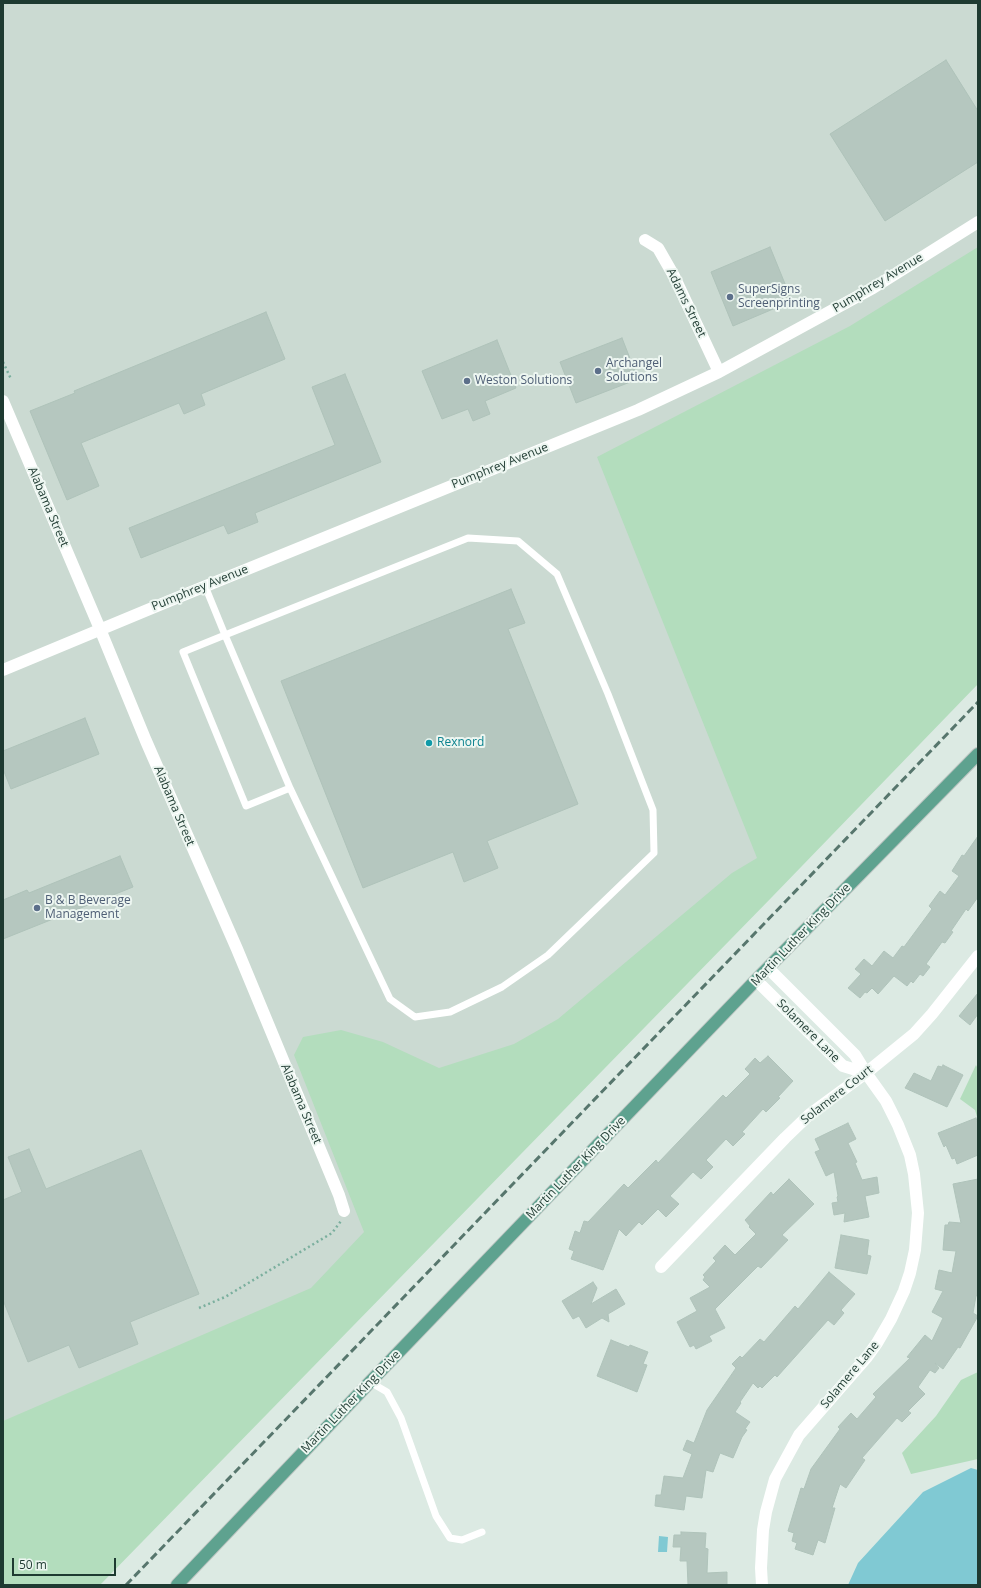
<!DOCTYPE html>
<style>
body{margin:0}
#map{position:relative;width:981px;height:1588px;overflow:hidden;background:#dceae3;font-family:"Open Sans",sans-serif}
canvas{display:block}
.frame{position:absolute;inset:0;border:4px solid #1e3a31;pointer-events:none}
.scale{position:absolute;left:12px;top:1558px;width:104px;height:18px;box-sizing:border-box;border:2px solid #1e3a31;border-top:0;padding-left:5px;font-size:12px;line-height:14px;white-space:nowrap;color:#1e3a31;-webkit-text-stroke:3px #edf6f1;paint-order:stroke}
</style>
<div id="map">
<canvas width="981" height="1588"></canvas>
<div class="frame"></div>
<div class="scale">50 m</div>
</div>
<script>
const c = document.querySelector('canvas').getContext('2d');
c.lineJoin = 'round';
function paint(path, color) {
  c.fillStyle = color;
  c.fill(path, 'evenodd');
}
function toPath(rows) {
  const path = new Path2D();
  for (const r of rows) {
    path.moveTo(r[0], r[1]);
    for (let i = 2; i < r.length; i += 2) path.lineTo(r[i], r[i + 1]);
  }
  return path;
}
function trace(path, color, width, dash) {
  c.strokeStyle = color;
  c.lineWidth = width;
  c.lineCap = dash ? 'butt' : 'round';
  c.setLineDash(dash || []);
  c.stroke(path);
}
function label(font, color, halo, rows, align = 'center') {
  c.font = font + ' "Open Sans",sans-serif';
  c.lineWidth = 4;
  c.setLineDash([]);
  c.textBaseline = 'middle';
  c.strokeStyle = halo;
  c.fillStyle = color;
  for (const [text, x, y, turn = 0] of rows) {
    c.save();
    c.translate(x, y);
    c.rotate((+turn || 0) * Math.PI / 180);
    c.textAlign = isNaN(turn) ? turn : align;
    if (halo) c.strokeText(text, 0, 0);
    c.fillText(text, 0, 0);
    c.restore();
  }
}
const built = toPath([
 [3,3,978,3,978,651,3,1585]
]);
const green = toPath([
 [978,247,978,684,772,897,100,1585,3,1585,3,1421,311,1288,364,1232,294,1055,303,1037,341,1030,383,1042,439,1068,514,1044,558,1019,732,873,757,858,597,457,850,326],
 [976,1065,978,1069,978,1120,975,1110,960,1099],
 [978,1372,978,1459,911,1474,902,1453,936,1416,961,1380]
]);
const water = toPath([
 [971,1468,978,1470,978,1585,848,1585,858,1563,923,1492],
 [659,1536,668,1537,667,1552,658,1552]
]);
const building = toPath([
 [946,60,978,111,978,162,885,221,830,134,946,60],
 [770,247,792,301,733,326,711,272,770,247],
 [266,312,285,359,201,394,205,405,184,414,179,403,81,443,99,486,67,500,30,411,75,393,74,391,266,312],
 [622,338,638,379,576,403,560,362,622,338],
 [497,340,516,388,485,401,490,414,473,421,468,409,442,419,422,371,497,340],
 [345,374,381,462,255,513,258,522,228,534,224,525,141,558,129,528,335,445,312,387,345,374],
 [511,589,525,623,508,629,578,804,487,841,498,868,464,882,453,852,363,888,281,681,511,589],
 [85,718,99,754,11,789,3,769,3,751,85,718],
 [978,836,978,897,968,911,966,909,951,931,953,932,945,943,942,942,926,964,930,967,923,976,920,974,913,983,911,981,907,986,894,976,878,994,872,988,867,993,865,992,860,998,848,988,861,974,855,969,864,959,872,966,884,951,893,958,902,946,904,947,932,909,929,906,940,891,945,895,959,876,952,871,962,855,964,856,978,836],
 [120,856,133,887,3,939,3,900,27,890,29,893,120,856],
 [978,993,978,1014,970,1025,959,1016,978,993],
 [768,1056,793,1081,778,1097,780,1098,766,1112,763,1109,742,1132,745,1134,733,1146,726,1139,706,1160,713,1167,701,1179,693,1172,670,1196,679,1204,666,1217,658,1209,642,1225,639,1222,626,1236,619,1229,603,1270,571,1259,574,1251,569,1249,575,1231,580,1233,584,1221,588,1222,624,1184,628,1188,656,1160,658,1163,723,1095,726,1098,750,1074,745,1069,755,1058,760,1063,768,1056],
 [943,1065,963,1075,947,1107,905,1088,914,1073,931,1081,938,1066,942,1067,943,1065],
 [976,1118,978,1124,978,1155,957,1164,955,1158,952,1159,946,1145,944,1147,938,1133,976,1118],
 [848,1123,856,1139,848,1143,857,1162,855,1163,862,1180,877,1177,879,1193,865,1196,869,1217,844,1222,845,1213,834,1215,832,1203,838,1202,837,1197,838,1196,834,1172,826,1176,815,1152,820,1150,815,1139,848,1123],
 [29,1149,46,1189,141,1150,199,1294,130,1322,138,1344,79,1368,69,1345,28,1362,3,1300,3,1200,22,1192,8,1157,29,1149],
 [789,1179,814,1204,782,1235,788,1240,761,1268,758,1266,715,1309,725,1328,709,1336,712,1341,696,1349,694,1345,690,1347,677,1322,697,1311,690,1298,710,1287,703,1280,705,1277,703,1275,716,1261,713,1258,725,1245,735,1255,756,1234,749,1227,750,1226,745,1220,771,1192,773,1195,789,1179],
 [978,1179,978,1295,976,1296,973,1313,978,1316,960,1348,958,1347,943,1369,935,1363,939,1368,935,1373,930,1370,918,1387,925,1394,908,1411,911,1413,902,1422,897,1418,862,1458,865,1460,846,1488,840,1484,832,1508,835,1508,825,1543,818,1540,813,1555,795,1549,797,1543,792,1541,794,1533,788,1531,801,1488,804,1489,811,1469,840,1429,838,1427,851,1413,857,1419,876,1397,873,1394,910,1358,907,1357,925,1335,932,1341,943,1318,932,1312,943,1291,935,1289,939,1270,952,1273,956,1251,943,1250,945,1225,948,1225,949,1222,961,1223,953,1184,978,1179],
 [841,1235,869,1240,867,1255,871,1256,867,1274,835,1268,841,1235],
 [829,1272,855,1294,841,1310,844,1313,834,1325,828,1320,777,1377,775,1375,762,1388,760,1386,758,1388,753,1383,740,1402,741,1403,735,1412,750,1422,745,1429,747,1430,742,1437,733,1458,720,1453,713,1472,706,1470,702,1498,686,1496,684,1510,655,1506,656,1495,661,1495,664,1476,683,1478,692,1454,683,1450,687,1440,694,1443,707,1410,736,1368,732,1364,740,1356,742,1358,760,1339,764,1342,795,1306,798,1309,829,1272],
 [593,1282,597,1288,591,1304,616,1289,625,1304,608,1314,609,1322,602,1318,586,1328,579,1316,573,1319,562,1301,593,1282],
 [611,1340,629,1347,630,1345,648,1352,643,1364,647,1365,637,1392,597,1376,611,1340],
 [681,1532,706,1533,705,1548,708,1549,707,1573,727,1572,727,1585,688,1585,687,1561,680,1561,681,1547,673,1547,674,1535,681,1535,681,1532]
]);
const path = toPath([
 [3,362,11,379],
 [199,1308,225,1297,332,1233,341,1221]
]);
const service = toPath([
 [205,586,225,635,290,788,246,806,183,652,225,635,468,538,518,541,557,574,608,694,653,810,654,853,548,955,502,987,450,1012,415,1017,390,999,290,788],
 [370,1382,387,1392,401,1418,436,1516,450,1538,462,1540,482,1532]
]);
const minor = toPath([
 [645,240,658,248,674,276,719,372],
 [3,401,100,629,146,741,237,949,339,1195,344,1211],
 [3,670,169,601,638,410,719,372,873,288,978,222],
 [756,980,843,1066,866,1073],
 [661,1267,785,1138,810,1114,866,1073,914,1034,932,1014,978,956],
 [762,1585,761,1568,763,1530,766,1512,775,1479,799,1435,867,1357,877,1343,891,1319,904,1291,910,1273,915,1250,918,1213,914,1174,910,1155,898,1125,886,1101,866,1073,855,1055,768,968]
]);
const primary = toPath([
 [177,1585,370,1382,756,980,978,754]
]);
const rail = toPath([
 [126,1585,978,702]
]);
const markers = [
 [730,297,4,"#5c6f8a"],
 [598,371,4,"#5c6f8a"],
 [467,381,4,"#5c6f8a"],
 [429,743,4,"#0f9aa8"],
 [37,908,4,"#5c6f8a"]
];
const streetNames = [
 ["Pumphrey Avenue",878,283,-31],
 ["Adams Street",686,303,64],
 ["Pumphrey Avenue",500,466,-22],
 ["Alabama Street",48,507,67],
 ["Pumphrey Avenue",200,588,-22],
 ["Alabama Street",174,806,67],
 ["Martin Luther King Drive",801,935,-46],
 ["Solamere Lane",808,1031,45],
 ["Solamere Court",837,1095,-38],
 ["Alabama Street",301,1104,67],
 ["Martin Luther King Drive",576,1168,-46],
 ["Solamere Lane",850,1375,-50],
 ["Martin Luther King Drive",351,1402,-46]
];
const serviceNames = [
 ["SuperSigns",738,290],
 ["Screenprinting",738,304],
 ["Archangel",606,364],
 ["Solutions",606,378],
 ["Weston Solutions",475,381],
 ["B & B Beverage",45,901],
 ["Management",45,915]
];
const cultureNames = [
 ["Rexnord",437,743]
];
paint(built, '#cbdad2');
paint(green, '#b3ddbd');
paint(water, '#80c9d3');
paint(building, '#b5c7bf');
trace(building, '#afc3ba', 1);
trace(primary, '#bcc4c1', 14);
trace(path, '#7baf9e', 2.5, [2, 3]);
trace(service, '#fff', 7);
trace(minor, '#fff', 12);
trace(primary, '#5ea28f', 12);
trace(rail, '#57766d', 3, [8, 4]);
for (const [x, y, r, color] of markers) {
  const dot = new Path2D();
  dot.arc(x, y, r, 0, 2 * Math.PI);
  c.fillStyle = color;
  c.fill(dot);
  trace(dot, '#edf6f1', 1.5);
}
label('12px', '#1e3a31', '#edf6f1', streetNames);
label('12px', '#4e5e75', '#edf6f1', serviceNames, 'left');
label('12px', '#0d838f', '#edf6f1', cultureNames, 'left');
</script>
